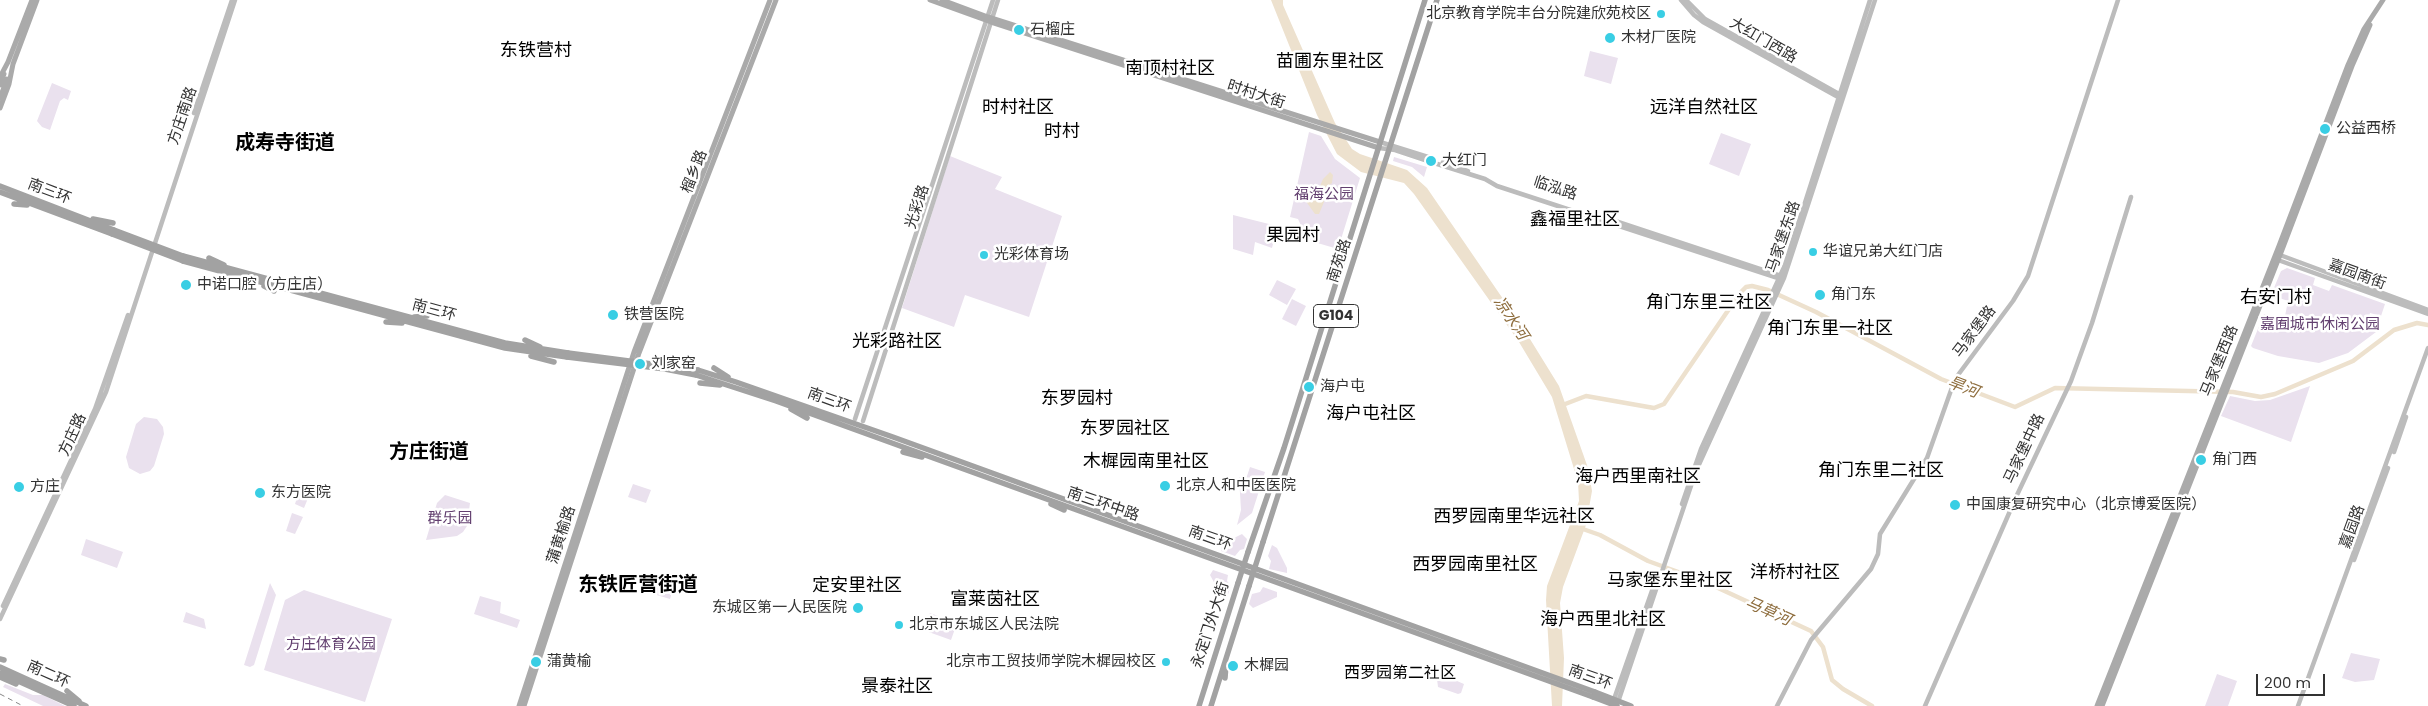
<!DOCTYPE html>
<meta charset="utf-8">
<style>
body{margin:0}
#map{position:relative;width:2428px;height:706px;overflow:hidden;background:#fff;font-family:Poppins,sans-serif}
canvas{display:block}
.scale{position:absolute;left:2256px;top:674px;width:69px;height:22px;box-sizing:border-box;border:2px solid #323232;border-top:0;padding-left:6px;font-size:15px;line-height:18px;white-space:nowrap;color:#323232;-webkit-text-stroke:4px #fff;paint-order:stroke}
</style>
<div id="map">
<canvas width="2428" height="706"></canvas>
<div class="scale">200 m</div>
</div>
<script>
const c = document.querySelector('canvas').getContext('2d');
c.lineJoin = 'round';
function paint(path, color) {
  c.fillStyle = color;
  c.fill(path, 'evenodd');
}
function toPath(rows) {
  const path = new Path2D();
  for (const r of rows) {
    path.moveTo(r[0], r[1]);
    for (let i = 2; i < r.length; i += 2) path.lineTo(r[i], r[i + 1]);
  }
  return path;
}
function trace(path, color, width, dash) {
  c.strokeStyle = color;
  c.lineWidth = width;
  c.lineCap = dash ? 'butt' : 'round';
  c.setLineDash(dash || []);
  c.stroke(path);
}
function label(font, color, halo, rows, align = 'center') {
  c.font = font + ' Poppins,"Noto Sans SC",sans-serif';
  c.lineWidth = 5;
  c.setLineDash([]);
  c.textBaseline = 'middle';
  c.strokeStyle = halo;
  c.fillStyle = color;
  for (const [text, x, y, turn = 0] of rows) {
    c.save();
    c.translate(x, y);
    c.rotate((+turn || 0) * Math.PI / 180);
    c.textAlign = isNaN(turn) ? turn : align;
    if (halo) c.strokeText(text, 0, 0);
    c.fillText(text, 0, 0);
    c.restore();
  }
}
const green = toPath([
 [1590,51,1618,58,1611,84,1584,76],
 [52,83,71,91,68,100,64,98,60,101,50,130,42,127,37,121],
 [1309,132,1321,136,1335,159,1360,178,1338,249,1314,242,1306,236,1298,219,1290,217],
 [1721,133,1751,144,1739,176,1709,164],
 [950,156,1002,177,995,189,1062,216,1029,317,965,295,954,327,902,308],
 [1394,157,1427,167,1424,177,1412,167,1393,161],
 [1233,215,1273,225,1271,234,1274,240,1272,248,1255,242,1253,255,1233,249],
 [2287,268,2315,278,2313,285,2329,291,2332,285,2385,304,2381,316,2370,313,2365,328,2376,332,2348,353,2319,363,2278,356,2253,348,2251,346,2264,314,2284,321,2288,301,2271,295,2281,271],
 [1277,280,1296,289,1287,305,1269,295],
 [1292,299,1306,306,1296,326,1282,319],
 [2310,386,2291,442,2221,416,2230,396,2255,401,2270,400],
 [144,417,157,419,163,427,164,434,154,466,150,471,140,474,129,468,126,457,136,424],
 [1250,467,1265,472,1252,513,1237,525,1241,510,1239,477,1246,479],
 [302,482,309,486,311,491,304,508,295,504],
 [633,484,651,490,646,503,628,497],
 [445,495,470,503,467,526,463,532,457,536,426,540,437,503],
 [292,513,303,517,295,534,286,531],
 [1242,534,1247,539,1244,549,1240,550,1235,556,1221,551,1222,544],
 [86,539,123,552,117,568,81,555],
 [1272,545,1277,548,1287,568,1287,573,1269,569,1271,561,1268,556],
 [1213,570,1228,575,1227,581,1231,586,1227,597,1221,595,1210,575],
 [656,573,676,579,670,599,650,593],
 [270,583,276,595,254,665,250,667,244,665],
 [1263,587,1277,592,1277,597,1253,608,1249,604,1252,594,1260,592],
 [304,590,392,619,365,702,264,670,285,600],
 [480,596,501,602,500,613,520,620,517,628,474,614],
 [186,612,204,619,206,629,183,622],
 [930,613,957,623,951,640,923,630],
 [2351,653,2380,659,2374,680,2355,682,2342,678],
 [2217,674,2237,681,2228,706,2205,706],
 [1443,675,1464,684,1461,693,1458,694,1438,687,1437,679],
 [5,684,33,695,43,695,65,706,43,706,3,687]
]);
const water = toPath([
 [1271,0,1283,0,1283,5,1335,123,1352,149,1360,154,1407,170,1427,188,1525,331,1559,386,1588,468,1592,491,1586,525,1563,587,1560,603,1564,658,1562,706,1552,706,1546,600,1547,586,1579,501,1578,482,1552,397,1519,342,1414,194,1404,183,1361,172,1337,154,1317,115],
 [1330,172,1333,175,1332,183,1322,192,1324,202,1319,214,1315,214,1305,200,1304,194,1309,191,1317,193,1323,179]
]);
const river = toPath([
 [1560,406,1586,396,1654,408,1664,404,1740,293,1746,287,1752,286,1768,290,1816,312,1941,379,2015,407,2055,388,2233,392,2261,397,2275,394,2353,361,2394,330,2417,323,2428,325],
 [1580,528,1600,535,1648,561,1703,581,1811,631,1823,647,1832,680,1843,689,1872,706]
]);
const secondary = toPath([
 [1681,0,1694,15,1703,22,1838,97],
 [1686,0,1705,19,1839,94],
 [194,113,232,0],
 [1380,142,1428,157],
 [1379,148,1395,150,1431,162,1485,179,1497,186,1781,279],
 [1443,162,1468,171],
 [1606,218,1781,276],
 [2280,255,2428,310],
 [2278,260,2428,314],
 [855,419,993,0],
 [863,421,998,0],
 [2394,452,2406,417],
 [1682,504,1701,449,1785,265,1870,0],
 [2354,560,2388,468],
 [3,606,95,409,128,315],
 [0,619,106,392,235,0],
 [1613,702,1654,585],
 [1618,702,1696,471,1784,278,1875,0],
 [1777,706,1811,640,1871,569,1878,554,1880,534,1927,458,1955,379,2013,301,2028,276,2118,0],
 [1925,706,2017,495,2071,381,2092,323,2131,197],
 [2298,706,2428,348]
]);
const primary = toPath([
 [930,0,991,22,1379,148],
 [942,0,988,17,1380,142],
 [0,77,8,62,32,0],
 [0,85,4,74],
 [0,98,7,79],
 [0,108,9,84,13,64,37,0],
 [519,706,634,352,770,0],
 [524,706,639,353,776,0],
 [2097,706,2279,246,2348,65,2364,29,2383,0],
 [2102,706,2280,255,2352,66,2370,25]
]);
const trunk = toPath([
 [0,186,114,230],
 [0,192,112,234],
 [14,204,27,205],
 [93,219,113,223],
 [183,256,505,343,568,353],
 [209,258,224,265],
 [183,261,505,348,567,357],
 [264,286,274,291],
 [414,317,427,316],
 [386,322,402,323],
 [525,340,540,347],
 [531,356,554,362],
 [714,368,728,377],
 [698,370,736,382,893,437,1595,692],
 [696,375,776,401,1593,697],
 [700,383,720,385],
 [791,409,807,418],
 [903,452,922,457],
 [1051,504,1064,510],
 [1263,542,1437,0],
 [1248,552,1284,448,1425,0],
 [0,659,4,660],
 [0,667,86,706],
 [0,673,74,706],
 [0,677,16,684],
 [1225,678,1226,665],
 [67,691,79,701],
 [1199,706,1238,583],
 [1211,706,1249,586]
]);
const rail = toPath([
 [0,694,23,706]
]);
const trunkBridge = toPath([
 [114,230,183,256],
 [112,234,183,261],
 [568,353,698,370],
 [567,357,665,369,696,375],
 [1238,583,1248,552],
 [1249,586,1263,542],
 [1595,692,1631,706],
 [1593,697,1617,706]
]);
const markers = [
 [1661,14,5,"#39cee4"],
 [1019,30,6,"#39cee4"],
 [1610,38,6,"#39cee4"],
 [2325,129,6,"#39cee4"],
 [1431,161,6,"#39cee4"],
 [1813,252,5,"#39cee4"],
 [984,255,5,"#39cee4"],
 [186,285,6,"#39cee4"],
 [1820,295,6,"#39cee4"],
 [613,315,6,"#39cee4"],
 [640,364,6,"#39cee4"],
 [1309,387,6,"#39cee4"],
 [2201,460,6,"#39cee4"],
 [1165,486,6,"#39cee4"],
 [19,487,6,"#39cee4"],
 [260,493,6,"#39cee4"],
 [1955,505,6,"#39cee4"],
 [858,608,6,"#39cee4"],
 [899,625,5,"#39cee4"],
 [536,662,6,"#39cee4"],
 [1166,662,5,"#39cee4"],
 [1233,666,6,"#39cee4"]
];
const shields = [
 [1336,316,45]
];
const shieldNames = [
 ["G104",1336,316]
];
const poiNames = [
 ["北京教育学院丰台分院建欣苑校区",1651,14,"right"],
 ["石榴庄",1030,30],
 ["木材厂医院",1621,38],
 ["公益西桥",2336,129],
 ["大红门",1442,161],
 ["华谊兄弟大红门店",1823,252],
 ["光彩体育场",994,255],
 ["中诺口腔（方庄店）",197,285],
 ["角门东",1831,295],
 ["铁营医院",624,315],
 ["刘家窑",651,364],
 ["海户屯",1320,387],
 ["角门西",2212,460],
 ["北京人和中医医院",1176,486],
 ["方庄",30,487],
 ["东方医院",271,493],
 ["中国康复研究中心（北京博爱医院）",1966,505],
 ["东城区第一人民医院",847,608,"right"],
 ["北京市东城区人民法院",909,625],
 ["蒲黄榆",547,662],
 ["北京市工贸技师学院木樨园校区",1156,662,"right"],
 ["木樨园",1244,666]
];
const streetNames = [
 ["大红门西路",1763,41,30],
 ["时村大街",1256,95,18],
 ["方庄南路",183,116,-71],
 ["榴乡路",695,172,-69],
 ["临泓路",1555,189,18],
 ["南三环",49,192,21],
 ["光彩路",918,207,-72],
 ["马家堡东路",1784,237,-71],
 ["南苑路",1340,261,-72],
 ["嘉园南街",2357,275,20],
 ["南三环",434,311,15],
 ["马家堡路",1975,332,-53],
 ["马家堡西路",2220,361,-68],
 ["南三环",829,401,20],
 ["方庄路",73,435,-65],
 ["马家堡中路",2025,449,-65],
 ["南三环中路",1103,505,19],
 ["嘉园路",2353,527,-70],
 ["蒲黄榆路",562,535,-72],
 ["南三环",1210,539,20],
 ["永定门外大街",1211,625,-72],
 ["南二环",48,675,24],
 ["南三环",1590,678,20]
];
const parkNames = [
 ["福海公园",1324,195],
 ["嘉囿城市休闲公园",2320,325],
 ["群乐园",450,519],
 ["方庄体育公园",331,645]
];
const waterNames = [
 ["凉水河",1510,319,56],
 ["旱河",1963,388,21],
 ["马草河",1768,612,24]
];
const neighbourhoodNames = [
 ["西罗园第二社区",1400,674]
];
const quarterNames = [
 ["东铁营村",536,51],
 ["苗圃东里社区",1330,62],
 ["南顶村社区",1170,69],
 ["时村社区",1018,108],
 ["远洋自然社区",1704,108],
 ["时村",1062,132],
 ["鑫福里社区",1575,220],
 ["果园村",1293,236],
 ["右安门村",2276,298],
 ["角门东里三社区",1709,303],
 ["角门东里一社区",1830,329],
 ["光彩路社区",897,342],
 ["东罗园村",1077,399],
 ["海户屯社区",1371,414],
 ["东罗园社区",1125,429],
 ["木樨园南里社区",1146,462],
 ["角门东里二社区",1881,471],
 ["海户西里南社区",1638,477],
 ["西罗园南里华远社区",1514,517],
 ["西罗园南里社区",1475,565],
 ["洋桥村社区",1795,573],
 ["马家堡东里社区",1670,581],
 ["定安里社区",857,586],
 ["富莱茵社区",995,600],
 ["海户西里北社区",1603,620],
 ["景泰社区",897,687]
];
const districtNames = [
 ["成寿寺街道",285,144],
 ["方庄街道",429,453],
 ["东铁匠营街道",638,586]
];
paint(green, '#eae1ee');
paint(water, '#ede1ce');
trace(river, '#ede1ce', 4.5);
trace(secondary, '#bcbcbc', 4.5);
trace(primary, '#aaa', 5);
trace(trunk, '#a2a2a2', 5.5);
trace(rail, '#878787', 1, [5, 4]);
trace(trunkBridge, '#a2a2a2', 5.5);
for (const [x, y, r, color] of markers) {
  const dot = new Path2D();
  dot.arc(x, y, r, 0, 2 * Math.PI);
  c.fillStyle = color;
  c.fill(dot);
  trace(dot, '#fff', 2);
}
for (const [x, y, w] of shields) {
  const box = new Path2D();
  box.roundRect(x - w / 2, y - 11.5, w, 23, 4);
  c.fillStyle = '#fff';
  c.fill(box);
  trace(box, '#323232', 1);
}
label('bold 14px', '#323232', null, shieldNames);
label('15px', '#323232', '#fff', poiNames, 'left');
label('15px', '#323232', '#fff', streetNames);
label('15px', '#623f6f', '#fff', parkNames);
label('italic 16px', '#8e6d3d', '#fff', waterNames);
label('16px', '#000', '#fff', neighbourhoodNames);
label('18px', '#000', '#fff', quarterNames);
label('bold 20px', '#000', '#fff', districtNames);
</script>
